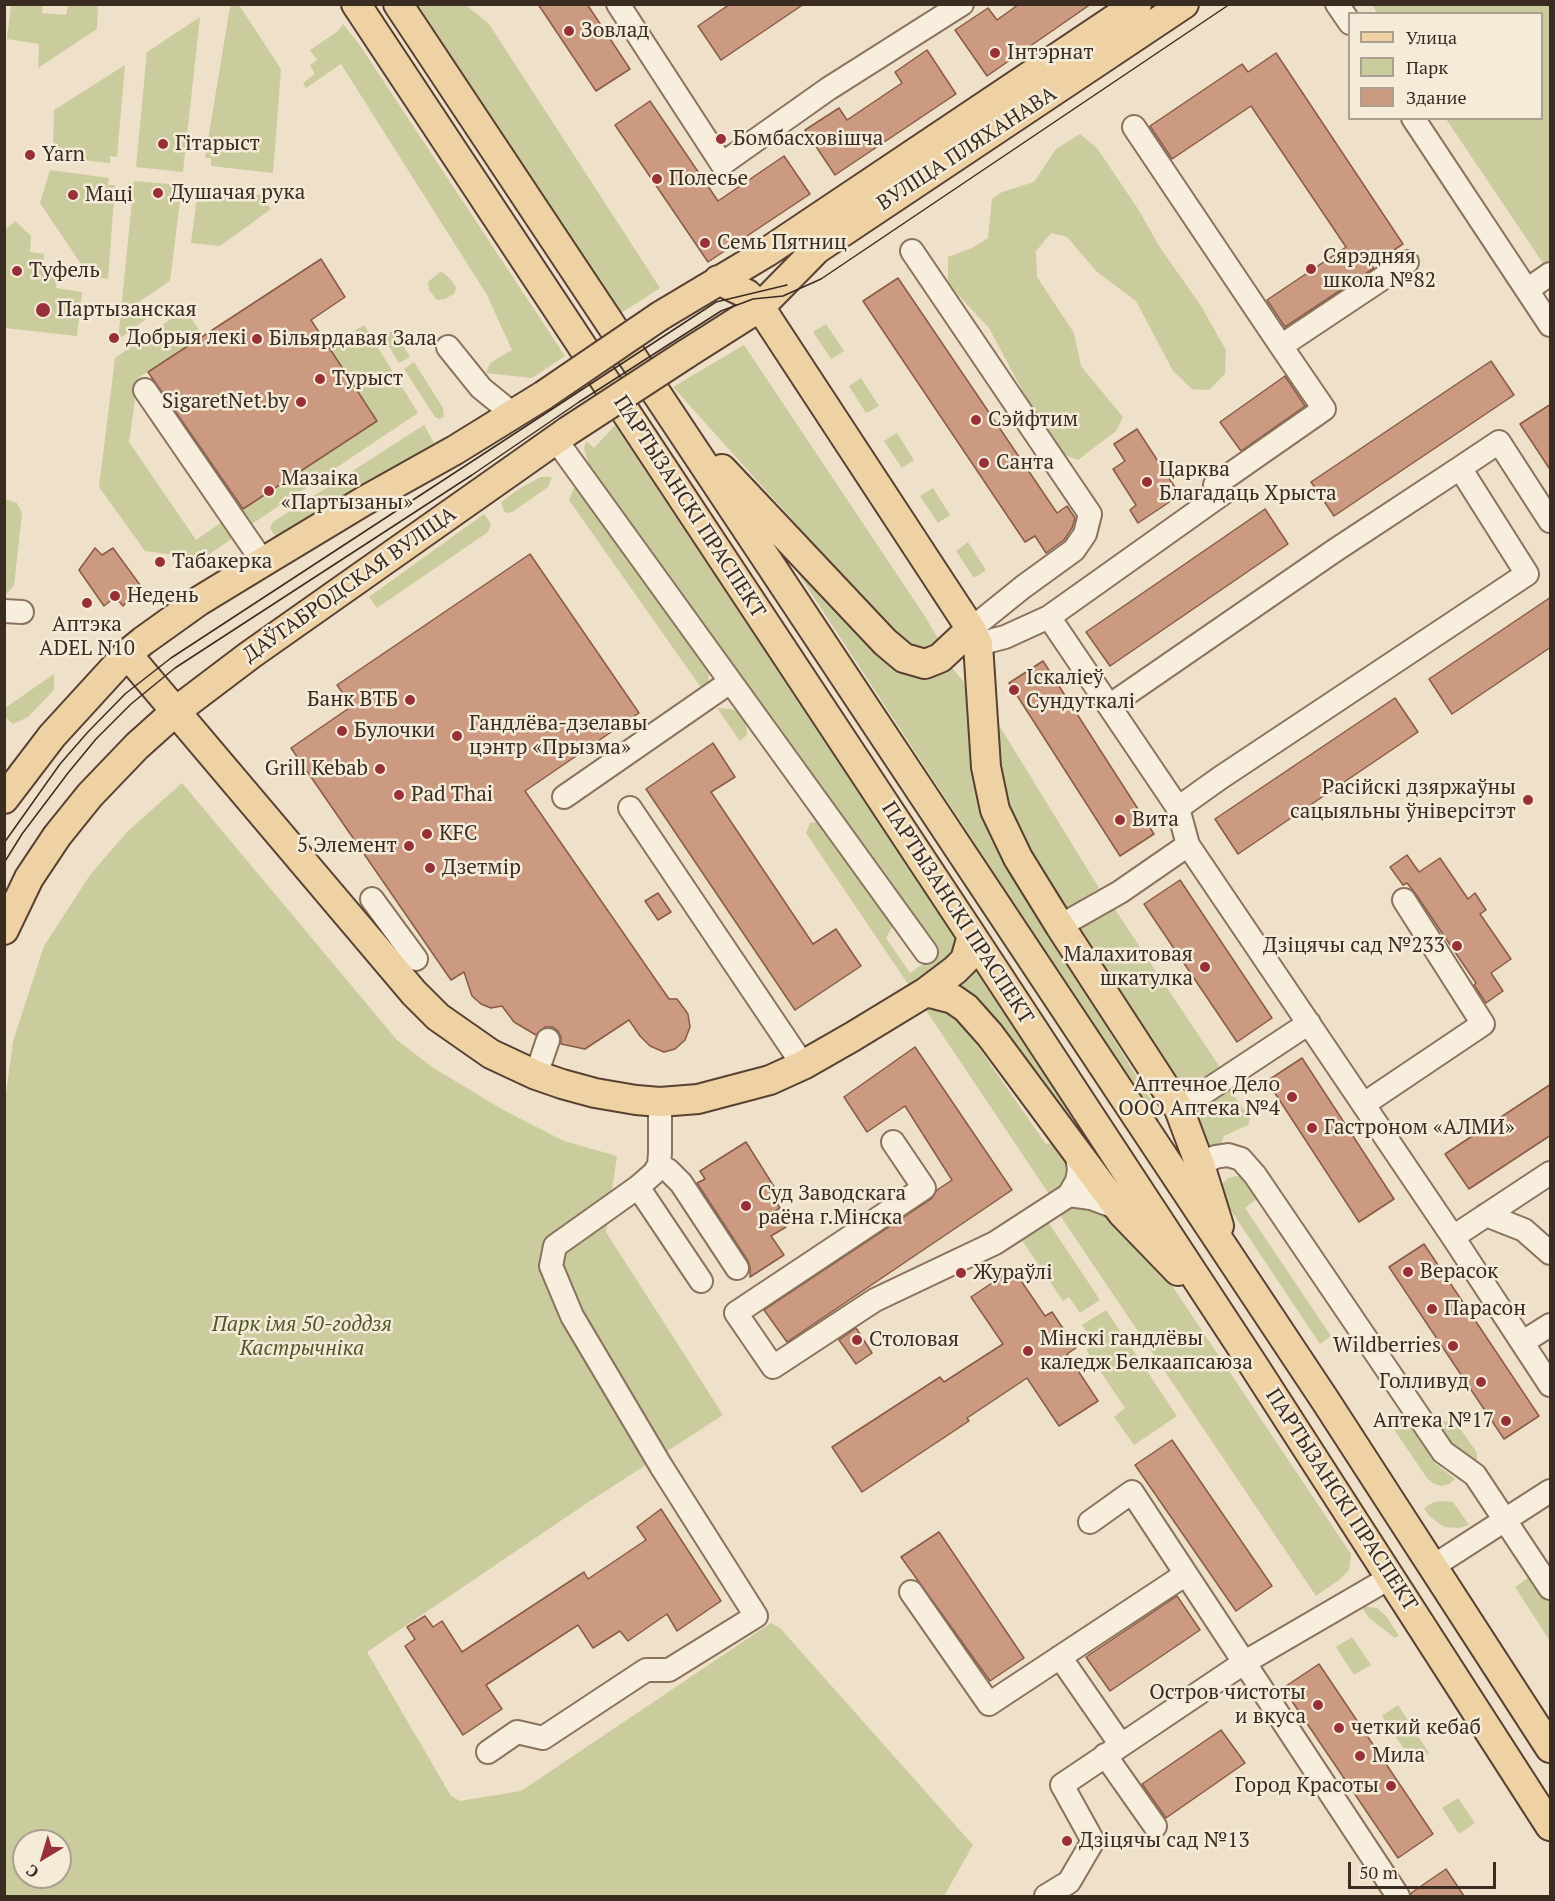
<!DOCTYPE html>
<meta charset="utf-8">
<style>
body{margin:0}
#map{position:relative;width:1555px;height:1901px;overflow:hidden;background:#eee0c9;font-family:"PT Serif",serif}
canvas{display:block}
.frame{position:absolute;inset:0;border:6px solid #3b2c21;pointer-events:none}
.legend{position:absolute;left:1348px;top:12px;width:195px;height:108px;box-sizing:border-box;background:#f5ebd9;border:2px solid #ab9f8f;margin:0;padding:8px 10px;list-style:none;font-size:18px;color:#3b2c21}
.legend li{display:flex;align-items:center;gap:12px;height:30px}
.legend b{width:30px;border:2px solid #ab9f8f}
.north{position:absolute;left:12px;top:1829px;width:60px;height:60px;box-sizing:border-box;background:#f5ebd9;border:2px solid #ab9f8f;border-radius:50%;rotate:218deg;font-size:16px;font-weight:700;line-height:24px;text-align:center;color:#3b2c21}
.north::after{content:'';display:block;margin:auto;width:21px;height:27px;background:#983038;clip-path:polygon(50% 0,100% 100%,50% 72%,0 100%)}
.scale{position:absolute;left:1348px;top:1862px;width:148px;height:27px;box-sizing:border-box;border:3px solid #3b2c21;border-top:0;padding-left:8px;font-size:18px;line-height:21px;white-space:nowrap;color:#3b2c21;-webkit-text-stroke:4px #f5ebd9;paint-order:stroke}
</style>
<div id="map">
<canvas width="1555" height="1901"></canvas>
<div class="frame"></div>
<ul class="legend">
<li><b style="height:8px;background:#efd2a3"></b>Улица</li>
<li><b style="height:16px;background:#cacc9d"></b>Парк</li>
<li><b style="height:16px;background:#cb9a81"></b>Здание</li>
</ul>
<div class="north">С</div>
<div class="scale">50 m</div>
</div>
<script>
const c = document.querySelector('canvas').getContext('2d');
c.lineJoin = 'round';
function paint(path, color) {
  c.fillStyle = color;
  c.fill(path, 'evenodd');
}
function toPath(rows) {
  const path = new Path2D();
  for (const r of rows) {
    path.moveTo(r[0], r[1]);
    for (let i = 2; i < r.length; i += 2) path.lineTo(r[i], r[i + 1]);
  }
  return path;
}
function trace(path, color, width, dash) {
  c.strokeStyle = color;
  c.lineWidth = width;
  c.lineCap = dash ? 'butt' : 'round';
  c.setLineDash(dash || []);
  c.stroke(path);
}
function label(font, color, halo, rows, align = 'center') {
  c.font = font + ' "PT Serif",serif';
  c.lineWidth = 5;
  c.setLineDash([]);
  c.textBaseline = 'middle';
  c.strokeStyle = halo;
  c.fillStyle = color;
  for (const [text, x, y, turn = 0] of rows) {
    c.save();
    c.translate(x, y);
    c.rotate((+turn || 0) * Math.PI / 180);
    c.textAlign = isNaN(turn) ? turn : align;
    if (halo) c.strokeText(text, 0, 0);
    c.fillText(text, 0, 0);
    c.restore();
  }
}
const green = toPath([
 [235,4,239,5,281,69,273,173,211,166,211,158,205,158,230,7],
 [7,5,43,5,42,13,66,15,68,5,96,5,98,8,97,29,38,68,39,44,7,39,11,6],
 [418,5,466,5,489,24,660,288,621,313],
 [1372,5,1550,5,1550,267,1547,269,1446,119,1542,118,1542,14,1377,13],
 [200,17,183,172,136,167,147,52],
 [343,24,359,44,565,356,532,378,486,373,490,363,512,350,487,295,341,64,306,88,303,83,315,74,310,65,317,60,310,50,337,32],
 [125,65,117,157,110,156,110,163,61,158,53,152,54,110],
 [1080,134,1097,148,1138,209,1159,246,1201,306,1226,350,1225,374,1209,390,1192,389,1173,371,1136,301,1096,271,1067,237,1051,233,1036,251,1037,277,1074,333,1081,366,1123,417,1116,431,1078,460,1057,452,1045,433,989,328,948,284,948,257,972,248,988,238,992,199,1002,192,1034,182,1056,149],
 [50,170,109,178,108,185,115,185,108,279,89,276,40,203],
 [134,181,182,185,170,281,137,303,146,319,118,340],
 [207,189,260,195,271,209,220,246,191,243,197,197,206,197],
 [15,221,31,236,30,252,44,254,43,268,58,270,56,288,82,292,77,336,5,328,5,230],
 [440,272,444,273,451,280,456,287,455,293,445,299,437,300,429,290,428,282],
 [185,309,203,336,138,378,129,442,196,540,225,520,236,536,202,559,145,551,99,487,115,358],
 [826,324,844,351,831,359,813,332],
 [364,325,418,413,249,526,239,511,377,421,329,347],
 [393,330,410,357,399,363,383,337],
 [744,345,924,615,940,642,925,650,915,649,893,632,673,387],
 [414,362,443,408,444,417,439,419,435,417,404,369],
 [861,378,879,406,866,413,849,386],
 [424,425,434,443,276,537,270,528,273,522],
 [615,425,955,937,961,952,912,990,806,833,810,823,815,822,821,823,894,923,886,938,910,973,937,954,591,472,584,449,586,441,594,448],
 [897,433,914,460,902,468,884,441],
 [541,477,552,477,548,487,512,512,507,513,504,511,501,502,522,487],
 [574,488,582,493,709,671,708,684,702,689,569,500],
 [933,488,950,515,938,523,920,496],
 [4,499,17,503,22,513,14,586,5,595],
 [484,514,491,524,488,532,377,608,369,597],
 [968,542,986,570,974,578,956,551],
 [798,566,883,660,892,668,914,677,939,674,952,668,964,682,971,698,986,819,996,846,1160,1115,1157,1132,965,828,794,567],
 [54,674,54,690,28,717,13,724,5,717,5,708],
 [717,708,732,709,738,712,746,723,747,735,740,741],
 [994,717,1099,888,1061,914,1002,805],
 [182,783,397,1040,432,1067,505,1111,564,1141,617,1156,606,1232,723,1415,587,1503,367,1652,451,1796,460,1801,521,1791,771,1623,780,1628,973,1845,944,1896,5,1896,4,1110,13,1041,44,946,90,875,128,831],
 [24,1841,60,1841,60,1877,24,1877],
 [1112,905,1219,1066,1218,1073,1190,1093,1180,1092,1070,931],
 [972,965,1115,1181,947,987],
 [943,1006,953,1011,1046,1144,1055,1142,1065,1151,1071,1178,1058,1193,1049,1194,925,1009],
 [1228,1086,1250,1119,1248,1125,1224,1136,1219,1149,1202,1152,1192,1117,1201,1103],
 [1237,1176,1249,1181,1260,1196,1245,1208,1331,1336,1320,1344,1228,1206,1221,1191,1222,1184,1228,1178],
 [1067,1204,1099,1210,1130,1237,1167,1278,1351,1554,1349,1570,1339,1580,1316,1596,1057,1211],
 [1044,1216,1100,1300,1080,1313,1069,1297,1063,1301,1017,1233],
 [1106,1310,1177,1416,1134,1445,1114,1417,1125,1408,1086,1350,1095,1344,1082,1325],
 [1403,1415,1436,1464,1455,1479,1449,1484,1441,1486,1434,1484,1427,1478,1391,1425,1392,1420,1396,1416],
 [1439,1420,1457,1424,1477,1453,1477,1465,1453,1447,1438,1423],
 [1442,1501,1453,1502,1469,1525,1459,1528,1444,1527,1429,1516,1424,1508,1434,1502],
 [1533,1574,1550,1600,1550,1641,1515,1587],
 [1361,1606,1377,1608,1386,1616,1399,1636,1395,1638,1369,1618],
 [1352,1637,1371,1665,1354,1675,1336,1647],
 [1398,1705,1429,1753,1414,1764,1382,1716],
 [1458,1798,1475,1823,1459,1834,1442,1808]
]);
const building = toPath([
 [538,4,587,4,630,69,596,91,538,4],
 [730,4,804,4,721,60,698,26,730,4],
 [1019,4,1091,4,987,76,955,30,988,8,997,20,1019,4],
 [927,50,956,94,835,175,805,130,839,108,847,120,902,83,895,72,927,50],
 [1276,53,1403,244,1371,265,1374,268,1285,327,1267,300,1346,247,1251,106,1172,159,1150,126,1242,64,1248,72,1276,53],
 [650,101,718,201,784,156,810,194,708,262,615,125,650,101],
 [321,259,345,297,311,320,377,421,243,509,148,372,321,259],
 [898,278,1057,513,1067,506,1075,518,1072,528,1064,540,1046,553,1035,536,1025,542,863,301,898,278],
 [1491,361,1514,395,1334,516,1311,482,1491,361],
 [1285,376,1305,406,1241,451,1220,422,1285,376],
 [1551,404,1551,471,1520,424,1551,404],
 [1137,429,1180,495,1138,523,1130,510,1136,505,1113,469,1125,461,1114,444,1137,429],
 [1265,509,1288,544,1110,666,1086,632,1265,509],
 [95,548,102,555,113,548,140,585,123,606,115,597,104,606,79,570,95,548],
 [530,554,639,713,525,791,669,999,677,999,688,1014,690,1027,685,1040,675,1049,664,1052,650,1046,640,1036,629,1020,585,1049,561,1044,561,1037,558,1031,553,1027,545,1027,536,1035,514,1022,502,1006,491,1008,481,1004,472,996,464,972,451,980,291,748,352,706,337,685,530,554],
 [1551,597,1551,647,1452,714,1429,679,1551,597],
 [1043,661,1154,834,1120,856,1009,683,1043,661],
 [1395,698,1418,732,1238,854,1215,819,1395,698],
 [713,743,735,777,711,792,813,944,836,929,861,966,795,1010,646,789,713,743],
 [1407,855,1419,872,1440,858,1468,899,1475,893,1486,910,1480,914,1511,959,1491,973,1503,991,1486,1003,1474,985,1476,983,1415,893,1407,883,1403,885,1390,867,1407,855],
 [1180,880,1272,1018,1237,1042,1144,904,1180,880],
 [658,893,671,912,658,920,645,901,658,893],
 [915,1047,1012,1190,787,1342,764,1310,931,1199,937,1190,952,1180,905,1106,867,1132,844,1097,915,1047],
 [1302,1058,1394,1199,1359,1222,1267,1081,1302,1058],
 [1551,1084,1551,1135,1469,1189,1445,1154,1551,1084],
 [746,1142,778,1193,773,1196,780,1208,775,1211,786,1227,771,1236,784,1255,750,1277,750,1267,748,1261,697,1183,705,1179,700,1171,746,1142],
 [1424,1244,1539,1416,1504,1439,1389,1267,1424,1244],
 [1013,1269,1045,1316,1052,1312,1076,1348,1067,1354,1098,1401,1059,1426,1027,1378,967,1418,969,1421,862,1492,832,1447,940,1377,944,1382,1003,1344,971,1297,1013,1269],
 [856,1328,872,1353,856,1364,839,1340,856,1328],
 [1172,1440,1272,1586,1236,1611,1135,1465,1172,1440],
 [661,1509,721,1601,677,1631,667,1614,628,1641,620,1631,593,1648,578,1625,486,1685,502,1709,463,1735,405,1646,415,1639,407,1627,425,1616,433,1627,442,1621,462,1652,584,1572,588,1579,646,1540,637,1527,661,1509],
 [939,1532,1024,1658,990,1681,901,1557,939,1532],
 [1177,1596,1200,1630,1110,1691,1086,1657,1177,1596],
 [1319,1664,1433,1834,1398,1858,1283,1688,1319,1664],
 [1221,1730,1245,1763,1166,1818,1142,1784,1221,1730],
 [1446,1869,1464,1896,1411,1896,1411,1893,1446,1869]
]);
const minor = toPath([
 [618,4,722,164,828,89,962,4],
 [1337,4,1350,23],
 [1413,118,1550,325],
 [1134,127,1281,346],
 [912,251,1090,514,1085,534,1074,550,1023,587,971,629],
 [1527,290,1550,274],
 [448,347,481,388,513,414],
 [145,390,263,562],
 [556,440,926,952],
 [1460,468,1499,442,1550,521],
 [4,611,22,612],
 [1049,617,1178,808,1188,845,1453,1237,1550,1385],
 [978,644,1005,637,1049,617,1222,494,1215,485,1324,409,1281,346,1407,262],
 [1109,706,1334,551,1460,468,1527,574,1220,778,1178,808],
 [564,797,730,682],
 [630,808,803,1065],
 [372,899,416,959],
 [1060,926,1120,892,1188,845],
 [536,1075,548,1040],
 [1364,1104,1483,1024,1404,900],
 [1179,1109,1309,1023],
 [893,1142,924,1188,736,1313,773,1367,875,1300,995,1243,1069,1195,1077,1181,1079,1170,1077,1156],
 [659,1165,668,1170,681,1183,737,1268],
 [1200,1165,1215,1157,1228,1155,1241,1159,1255,1175,1443,1452,1475,1475,1550,1588],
 [638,1187,701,1281],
 [1069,1195,1091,1198,1118,1208],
 [1486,1215,1524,1230,1550,1253],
 [1453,1237,1550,1173],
 [1523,1342,1550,1325],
 [1090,1522,1132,1492,1398,1896],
 [1432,1567,1550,1491],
 [911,1592,989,1704,1186,1574],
 [1060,1657,1121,1745],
 [488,1752,517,1732,543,1738,646,1670,669,1670,756,1616,661,1466,572,1316,551,1266,555,1246,638,1187,654,1173,659,1165,660,1153,660,1102],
 [1105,1755,1155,1826],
 [1046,1896,1069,1882,1093,1841,1062,1785,1245,1662,1391,1577]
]);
const major = toPath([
 [356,4,972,936,1254,1366,1550,1826],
 [398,4,1325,1400,1550,1748],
 [718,280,747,294,760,307,971,629,978,644,986,767,995,810,1018,858,1060,926,1179,1109,1200,1165,1219,1226],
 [660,316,767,252,1137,4],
 [686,354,760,307,817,249,1184,4],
 [722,469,885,642,904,658,925,664,940,658,971,629],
 [127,654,414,993,438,1017,491,1054,536,1075,562,1084,595,1093,636,1100,660,1102,698,1099,770,1080,803,1065,852,1037,926,992,955,970,965,960,972,936],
 [4,799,52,736,127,654,143,641,199,601,263,562,364,501,455,450,544,395],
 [4,930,29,878,57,836,90,795,137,746,176,711,250,655,568,431],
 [926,992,953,999,966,1008,990,1035,1122,1213,1178,1271]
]);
const tram = toPath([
 [4,843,60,764,87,733,125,694,171,658,716,302,787,285],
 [4,863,22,834,68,773,96,739,131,704,175,668,472,475,579,402,721,311,753,299,783,296,821,279,1230,4]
]);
const majorBridge = toPath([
 [544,395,660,316],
 [568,431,686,354]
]);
const markers = [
 [569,31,6,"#983038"],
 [995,53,6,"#983038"],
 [721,139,6,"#983038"],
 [163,144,6,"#983038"],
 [30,155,6,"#983038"],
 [657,179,6,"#983038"],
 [158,193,6,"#983038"],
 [73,195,6,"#983038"],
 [705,243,6,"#983038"],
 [1311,269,6,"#983038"],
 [17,271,6,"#983038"],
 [43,310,8,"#983038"],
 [114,338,6,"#983038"],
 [257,339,6,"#983038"],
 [320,379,6,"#983038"],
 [301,402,6,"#983038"],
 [976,420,6,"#983038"],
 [984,463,6,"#983038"],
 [1147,482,6,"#983038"],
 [269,491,6,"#983038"],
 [160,562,6,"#983038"],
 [115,596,6,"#983038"],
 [87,603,6,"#983038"],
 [1014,690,6,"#983038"],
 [410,700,6,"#983038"],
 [342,731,6,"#983038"],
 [457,736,6,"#983038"],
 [380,769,6,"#983038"],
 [399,795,6,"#983038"],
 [1528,800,6,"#983038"],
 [1120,820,6,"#983038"],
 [427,834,6,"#983038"],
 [409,846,6,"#983038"],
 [430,868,6,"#983038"],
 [1457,946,6,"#983038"],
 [1205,967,6,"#983038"],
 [1292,1097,6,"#983038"],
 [1312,1128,6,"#983038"],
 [746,1206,6,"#983038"],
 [1408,1272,6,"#983038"],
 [961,1273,6,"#983038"],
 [1432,1309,6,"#983038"],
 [857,1340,6,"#983038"],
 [1453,1346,6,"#983038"],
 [1028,1351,6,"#983038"],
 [1481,1382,6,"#983038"],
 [1506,1421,6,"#983038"],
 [1318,1705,6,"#983038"],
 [1339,1728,6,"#983038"],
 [1360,1756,6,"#983038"],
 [1391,1786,6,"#983038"],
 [1067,1841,6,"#983038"]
];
const poiNames = [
 ["Зовлад",581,31],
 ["Інтэрнат",1007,53],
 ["Бомбасховішча",733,139],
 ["Гітарыст",175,144],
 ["Yarn",42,155],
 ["Полесье",669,179],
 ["Душачая рука",170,193],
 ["Маці",85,195],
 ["Семь Пятниц",717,243],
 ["Сярэдняя",1323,257],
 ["школа №82",1323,281],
 ["Туфель",29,271],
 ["Партызанская",57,310],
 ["Добрыя лекі",126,338],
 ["Більярдавая Зала",269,339],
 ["Турыст",332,379],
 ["SigaretNet.by",289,402,"right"],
 ["Сэйфтим",988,420],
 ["Санта",996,463],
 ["Царква",1159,470],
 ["Благадаць Хрыста",1159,494],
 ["Мазаіка",281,479],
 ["«Партызаны»",281,503],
 ["Табакерка",172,562],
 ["Недень",127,596],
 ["Аптэка",87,625,"center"],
 ["ADEL N10",87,649,"center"],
 ["Іскаліеў",1026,678],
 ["Сундуткалі",1026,702],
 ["Банк ВТБ",398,700,"right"],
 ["Гандлёва-дзелавы",469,724],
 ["цэнтр «Прызма»",469,748],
 ["Булочки",354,731],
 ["Grill Kebab",368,769,"right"],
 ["Расійскі дзяржаўны",1516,788,"right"],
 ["сацыяльны ўніверсітэт",1516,812,"right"],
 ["Pad Thai",411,795],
 ["Вита",1132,820],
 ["KFC",439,834],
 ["5 Элемент",397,846,"right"],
 ["Дзетмір",442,868],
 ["Дзіцячы сад №233",1445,946,"right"],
 ["Малахитовая",1193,955,"right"],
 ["шкатулка",1193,979,"right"],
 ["Аптечное Дело",1280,1085,"right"],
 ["ООО Аптека №4",1280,1109,"right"],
 ["Гастроном «АЛМИ»",1324,1128],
 ["Суд Заводскага",758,1194],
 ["раёна г.Мінска",758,1218],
 ["Верасок",1420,1272],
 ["Жураўлі",973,1273],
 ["Парасон",1444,1309],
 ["Мінскі гандлёвы",1040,1339],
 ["каледж Белкаапсаюза",1040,1363],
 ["Столовая",869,1340],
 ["Wildberries",1441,1346,"right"],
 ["Голливуд",1469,1382,"right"],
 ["Аптека №17",1494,1421,"right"],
 ["Остров чистоты",1306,1693,"right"],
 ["и вкуса",1306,1717,"right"],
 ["четкий кебаб",1351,1728],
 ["Мила",1372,1756],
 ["Город Красоты",1379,1786,"right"],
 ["Дзіцячы сад №13",1079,1841]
];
const streetNames = [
 ["ВУЛІЦА ПЛЯХАНАВА",967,149,-33],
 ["ПАРТЫЗАНСКІ ПРАСПЕКТ",689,507,57],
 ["ДАЎГАБРОДСКАЯ ВУЛІЦА",350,585,-35],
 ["ПАРТЫЗАНСКІ ПРАСПЕКТ",957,913,57],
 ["ПАРТЫЗАНСКІ ПРАСПЕКТ",1341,1500,57]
];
const parkNames = [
 ["Парк імя 50-годдзя",302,1325],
 ["Кастрычніка",302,1349]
];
paint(green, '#cacc9d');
paint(building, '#cb9a81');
trace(building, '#895a44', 1.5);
trace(minor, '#8a725e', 26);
trace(major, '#584132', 32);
trace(minor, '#f8eedd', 22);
trace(major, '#efd2a3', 28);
trace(tram, '#3b2c21', 1.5);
trace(majorBridge, '#584132', 32, []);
trace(majorBridge, '#efd2a3', 28);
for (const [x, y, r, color] of markers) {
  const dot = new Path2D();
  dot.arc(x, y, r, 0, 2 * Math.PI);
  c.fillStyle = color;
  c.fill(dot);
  trace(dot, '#f5ebd9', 2);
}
label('21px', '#3b2c21', '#f5ebd9', poiNames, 'left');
label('21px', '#3b2c21', '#f5ebd9', streetNames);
label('italic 21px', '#4f5728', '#f5ebd9', parkNames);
</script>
